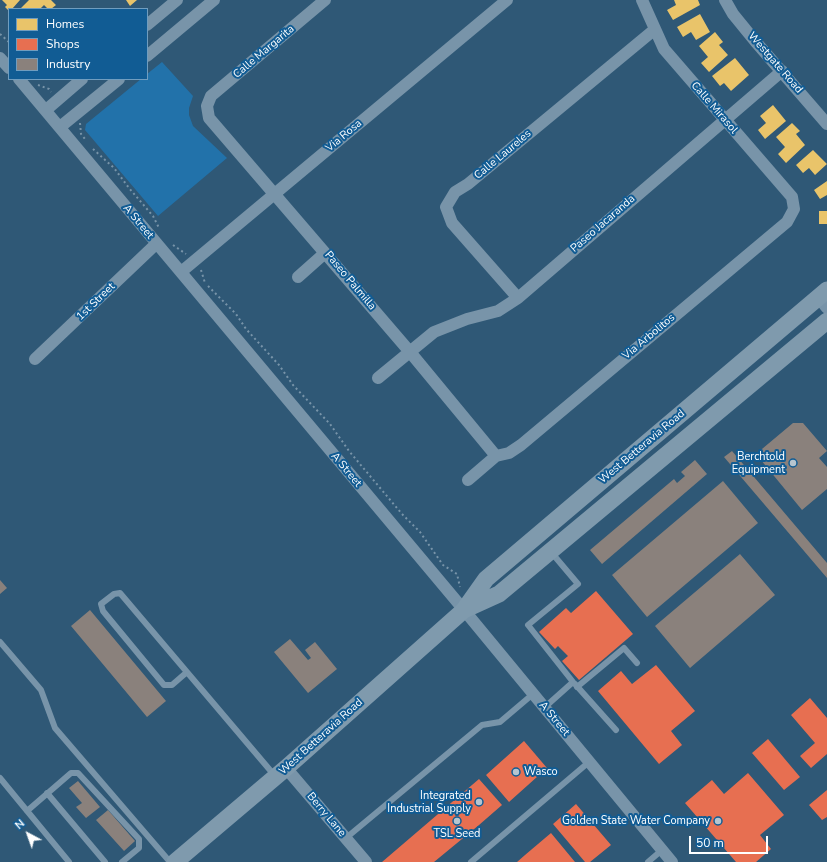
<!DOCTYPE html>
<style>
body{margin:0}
#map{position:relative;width:827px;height:862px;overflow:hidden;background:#2f5876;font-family:"Nunito Sans",sans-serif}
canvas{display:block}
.legend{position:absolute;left:8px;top:8px;width:140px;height:72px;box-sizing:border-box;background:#115c94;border:1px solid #709dbf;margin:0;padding:5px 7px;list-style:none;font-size:12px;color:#fff}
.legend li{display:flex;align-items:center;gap:8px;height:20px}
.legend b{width:20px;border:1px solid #709dbf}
.north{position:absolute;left:8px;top:814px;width:40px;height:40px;-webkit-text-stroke:3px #115c94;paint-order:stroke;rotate:319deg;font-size:11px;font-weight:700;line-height:16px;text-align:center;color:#fff}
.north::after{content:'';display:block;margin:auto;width:14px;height:18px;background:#fff;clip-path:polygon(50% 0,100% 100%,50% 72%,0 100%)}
.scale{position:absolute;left:689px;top:836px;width:79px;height:18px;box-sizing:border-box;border:2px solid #fff;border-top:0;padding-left:5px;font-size:12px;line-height:14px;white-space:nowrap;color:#fff;-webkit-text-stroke:3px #115c94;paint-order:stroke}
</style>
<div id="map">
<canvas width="827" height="862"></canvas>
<ul class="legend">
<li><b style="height:11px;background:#e9c46a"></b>Homes</li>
<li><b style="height:11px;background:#e76f51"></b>Shops</li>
<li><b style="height:11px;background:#8a817c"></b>Industry</li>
</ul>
<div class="north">N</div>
<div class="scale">50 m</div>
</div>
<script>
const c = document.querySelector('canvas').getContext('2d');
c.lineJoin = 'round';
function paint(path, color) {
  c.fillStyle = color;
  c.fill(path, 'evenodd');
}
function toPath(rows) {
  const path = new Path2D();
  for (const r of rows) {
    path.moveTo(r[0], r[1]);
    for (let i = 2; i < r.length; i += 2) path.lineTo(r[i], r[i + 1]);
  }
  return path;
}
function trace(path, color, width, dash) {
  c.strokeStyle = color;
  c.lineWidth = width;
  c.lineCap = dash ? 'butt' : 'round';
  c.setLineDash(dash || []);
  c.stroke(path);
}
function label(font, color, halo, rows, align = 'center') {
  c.font = font + ' "Nunito Sans",sans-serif';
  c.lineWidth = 4;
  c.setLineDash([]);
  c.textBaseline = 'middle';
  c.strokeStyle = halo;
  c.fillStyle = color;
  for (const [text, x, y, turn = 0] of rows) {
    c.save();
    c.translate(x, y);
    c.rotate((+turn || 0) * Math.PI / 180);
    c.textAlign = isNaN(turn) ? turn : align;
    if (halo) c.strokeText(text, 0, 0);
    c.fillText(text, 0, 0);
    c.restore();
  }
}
const green = toPath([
 [162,62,193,96,189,108,189,115,193,126,227,158,158,216,85,130,86,124,141,79,147,79,147,74]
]);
const homes = toPath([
 [2,0,20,0,12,9,9,9,9,11,5,7,7,5],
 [29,0,51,0,56,5,51,9,48,9,44,5,40,9,20,9],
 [126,0,137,0,130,6],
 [674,0,698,0,700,5,673,20,667,10,676,5],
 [700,14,710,32,696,40,691,32,683,37,677,27],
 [715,32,723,42,719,45,728,55,709,72,701,63,708,57,699,46],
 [735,58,749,75,731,91,724,83,720,86,712,76],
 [773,105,786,121,765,139,758,130,766,123,760,116],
 [792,123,800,131,796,134,805,145,786,163,778,154,785,147,776,137],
 [813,150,827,164,815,175,809,168,803,173,796,165],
 [827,181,827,195,820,199,814,190],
 [819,211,827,211,827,224,819,224]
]);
const shops = toPath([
 [596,591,633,634,579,680,562,661,568,656,558,646,555,649,539,632,566,608,571,613],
 [656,665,695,711,671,731,682,745,659,764,598,691,621,671,632,684],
 [810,698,827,718,827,754,811,768,800,756,815,743,791,715],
 [768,739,800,777,784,790,752,753],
 [524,741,547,768,509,802,486,775],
 [748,773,784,815,760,835,771,849,756,862,736,862,685,803,712,780,724,794],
 [479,779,502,805,479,825,434,862,382,862],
 [827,790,827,817,822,820,809,805],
 [576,804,611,845,590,862,585,862,553,824],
 [551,833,575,862,517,862,525,855]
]);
const industry = toPath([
 [793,423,803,423,827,451,819,458,827,467,827,489,802,510,756,454],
 [732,451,827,563,827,578,724,457],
 [695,460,707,474,602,564,590,550,674,479,677,483,685,476,681,472],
 [723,481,758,523,647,617,612,575],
 [740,554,775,595,690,668,655,626],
 [0,580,7,588,0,594],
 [90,610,166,701,147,717,71,626],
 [290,639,308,660,311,658,305,650,315,642,337,669,308,693,274,652],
 [78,781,100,807,86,818,76,807,82,803,69,788],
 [108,810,135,841,124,851,96,820]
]);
const path = toPath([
 [0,34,9,42],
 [38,85,49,89,51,92],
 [80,123,81,134,85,139],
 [93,149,114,168,129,188,153,216,159,228],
 [173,245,186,254],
 [201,270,205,283],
 [208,286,236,314,246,329,279,365,293,385,330,424,349,451,402,514,420,532,443,565,457,574,460,587]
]);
const lane = toPath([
 [0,642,41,690,55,728,170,862],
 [187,672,172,685,164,685,103,611,101,604,114,594,120,593,275,776],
 [575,684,616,730],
 [577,687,624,648,637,663],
 [545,707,573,682,528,625,578,584,551,552],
 [0,778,69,862],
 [47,793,105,862],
 [27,811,71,773,78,773,139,839,139,848,122,862],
 [346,838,482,725,500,722,533,694],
 [471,862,589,762],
 [648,862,662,850]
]);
const street = toPath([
 [325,0,211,96,207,106,209,118,410,352,496,456],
 [725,0,733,14,755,41,827,124],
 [147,25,177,0],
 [147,56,214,0],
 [0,58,9,68],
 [19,79,464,610,672,862],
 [46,110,82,79],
 [60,127,119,79],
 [181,272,507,0],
 [298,277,325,253],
 [818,297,827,308],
 [518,298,452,223,446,207,455,192,468,184,654,30],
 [35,359,156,244],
 [378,378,434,332,467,319,498,311,518,298,782,71],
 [468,480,496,456,509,453,521,445,787,222,794,209,792,197,664,49,642,0],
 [286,768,366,862]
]);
const secondary = toPath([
 [466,609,499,594,827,321],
 [175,862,286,768,464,610,486,579,827,290]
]);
const markers = [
 [793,463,4,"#b6c5cf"],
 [516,772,4,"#b6c5cf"],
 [479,802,4,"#b6c5cf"],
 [457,821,4,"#b6c5cf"],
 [718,821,4,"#b6c5cf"]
];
const streetNames = [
 ["Calle Margarita",264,52,-40],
 ["Westgate Road",775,63,49],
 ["Calle Mirasol",714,108,49],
 ["Via Rosa",344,136,-40],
 ["Calle Laureles",503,155,-40],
 ["A Street",138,222,50],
 ["Paseo Jacaranda",603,224,-41],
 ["Paseo Palmilla",350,281,50],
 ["1st Street",96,302,-44],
 ["Via Arbolitos",649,337,-40],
 ["West Betteravia Road",642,447,-40],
 ["A Street",346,470,50],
 ["A Street",554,719,50],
 ["West Betteravia Road",321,737,-42],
 ["Berry Lane",326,815,50]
];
const poiNames = [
 ["Berchtold",785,457],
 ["Equipment",785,470],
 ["Wasco",524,772,"left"],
 ["Integrated",471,796],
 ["Industrial Supply",471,809],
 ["Golden State Water Company",710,821],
 ["TSL Seed",457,834,"center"]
];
paint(green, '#2272aa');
paint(homes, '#e9c46a');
paint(shops, '#e76f51');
paint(industry, '#8a817c');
trace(path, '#7894a9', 2, [2, 3]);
trace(lane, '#7894a9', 6);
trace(street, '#7894a9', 12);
trace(secondary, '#7f9aad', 17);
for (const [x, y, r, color] of markers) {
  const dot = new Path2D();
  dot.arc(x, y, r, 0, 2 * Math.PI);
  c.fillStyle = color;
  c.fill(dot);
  trace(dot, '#115c94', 1.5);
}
label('11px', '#fff', '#115c94', streetNames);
label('11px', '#fff', '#115c94', poiNames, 'right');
</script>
